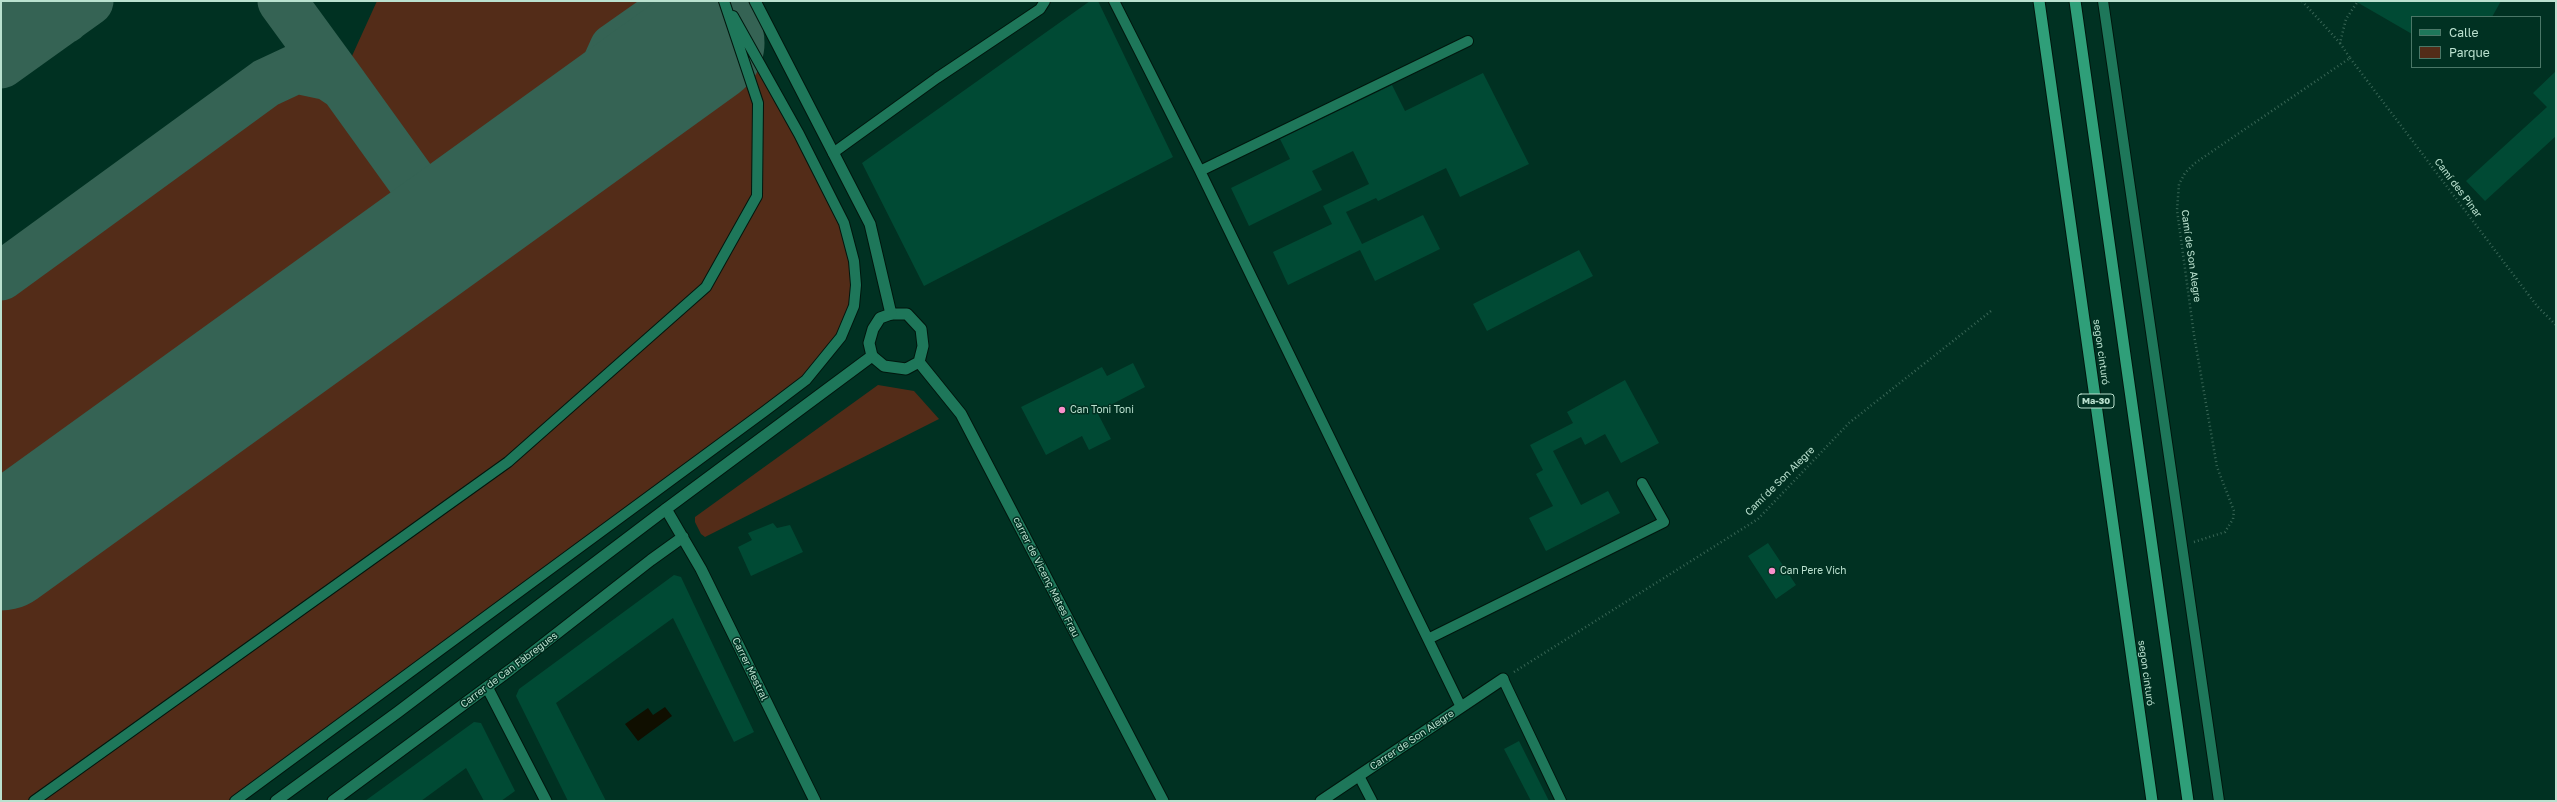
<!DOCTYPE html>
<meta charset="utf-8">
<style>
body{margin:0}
#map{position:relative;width:2557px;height:802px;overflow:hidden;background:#003122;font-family:"Golos Text",sans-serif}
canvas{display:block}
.frame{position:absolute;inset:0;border:2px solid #bae1cf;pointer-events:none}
.legend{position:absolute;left:2411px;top:16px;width:130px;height:52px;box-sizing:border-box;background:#003122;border:1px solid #4a7767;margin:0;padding:5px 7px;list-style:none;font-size:12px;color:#bae1cf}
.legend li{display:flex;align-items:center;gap:8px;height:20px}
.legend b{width:20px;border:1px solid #4a7767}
</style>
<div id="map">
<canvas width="2557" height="802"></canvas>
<div class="frame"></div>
<ul class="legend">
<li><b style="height:5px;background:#1e775a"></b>Calle</li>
<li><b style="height:11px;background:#532c18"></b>Parque</li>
</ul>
</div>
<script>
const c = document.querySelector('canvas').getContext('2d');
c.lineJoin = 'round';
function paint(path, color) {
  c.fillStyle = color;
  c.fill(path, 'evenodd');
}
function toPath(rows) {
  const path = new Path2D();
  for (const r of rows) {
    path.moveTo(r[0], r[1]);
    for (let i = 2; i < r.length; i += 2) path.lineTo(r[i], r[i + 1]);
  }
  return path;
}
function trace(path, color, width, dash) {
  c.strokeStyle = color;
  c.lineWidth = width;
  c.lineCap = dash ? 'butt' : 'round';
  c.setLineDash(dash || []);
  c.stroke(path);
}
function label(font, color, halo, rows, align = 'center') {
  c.font = font + ' "Golos Text",sans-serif';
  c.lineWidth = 3;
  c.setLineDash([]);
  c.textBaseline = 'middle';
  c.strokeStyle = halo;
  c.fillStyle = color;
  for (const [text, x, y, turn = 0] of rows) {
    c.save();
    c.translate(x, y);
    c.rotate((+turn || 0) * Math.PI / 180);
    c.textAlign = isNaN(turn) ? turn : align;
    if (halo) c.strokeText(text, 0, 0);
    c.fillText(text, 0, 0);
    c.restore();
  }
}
const green = toPath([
 [377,1,657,1,604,39,579,96,470,172,448,175,430,173,417,163,347,67],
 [747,53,788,114,828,191,854,261,854,306,841,337,806,380,232,801,1,801,1,587],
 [296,93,327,97,339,105,396,184,399,204,394,219,384,234,1,511,1,299,278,94],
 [878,385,914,391,939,419,705,537,701,534,695,522,695,517]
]);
const water = toPath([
 [665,707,672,716,638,741,625,724,648,708,653,715]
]);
const taxiway = toPath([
 [282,1,344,86],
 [1,9,13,21,23,25,41,26,65,19],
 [1,64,89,1],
 [421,193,447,205,464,205,480,200,571,135,583,117,614,48,661,15,678,15,694,25,703,41,704,54,701,63,694,75,675,86,626,97,571,135],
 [1,276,266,83,296,69,329,76,344,86,421,193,424,210,422,230,418,242,405,256]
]);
const runway = toPath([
 [1,549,703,43]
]);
const building = toPath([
 [1090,1,1098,1,1173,157,924,286,862,163],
 [2355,1,2501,1,2492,17,2412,17,2412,34],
 [2556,71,2556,136,2485,201,2466,181,2547,107,2533,93],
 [1483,73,1529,164,1460,197,1446,168,1378,201,1376,198,1346,212,1362,244,1423,215,1440,249,1375,281,1360,250,1288,285,1273,252,1332,224,1323,206,1369,184,1353,151,1312,171,1322,190,1249,226,1231,188,1290,159,1280,139,1392,85,1405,111],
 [1579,250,1593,276,1487,331,1473,304],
 [1133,363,1145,387,1097,412,1111,439,1089,450,1082,436,1046,455,1021,407,1102,367,1107,376],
 [1625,380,1659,443,1621,463,1605,434,1585,445,1581,437,1553,451,1581,505,1608,491,1620,513,1546,551,1529,518,1553,506,1536,474,1543,470,1530,445,1573,423,1567,412],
 [773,523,777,528,790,525,803,552,751,576,738,547,752,540,748,533],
 [1768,543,1796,585,1776,599,1748,556],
 [674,575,681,577,754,732,734,742,673,618,556,703,606,801,568,801,516,696,519,689],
 [474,722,481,723,515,791,501,801,484,801,466,768,421,801,365,801],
 [1519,741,1549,801,1531,801,1504,749]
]);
const path = toPath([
 [2302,1,2340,43],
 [2350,58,2537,306,2556,325],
 [2194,542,2225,532,2233,519,2234,511,2217,467,2194,335,2177,210,2179,184,2185,173,2195,163,2350,58,2340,43,2346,19,2358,1],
 [1514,672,1758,519,1849,423,1991,311]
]);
const service = toPath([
 [1114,1,1200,171],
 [2103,1,2219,801],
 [833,153,937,78,1040,9,1045,1],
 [1428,639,1664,522,1642,483],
 [1503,679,1561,801],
 [1461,707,1200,171,1468,41],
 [1359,776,1372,801],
 [34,801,508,462,706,287,757,196,758,103,724,1],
 [235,801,765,411,806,380,841,337,854,306,856,285,854,261,844,223,799,134,733,16]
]);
const minor = toPath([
 [872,356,884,366,906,369,919,362,923,346,921,329,907,314,891,314],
 [919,362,961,414,1163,801],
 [666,509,701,569,815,801],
 [487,687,546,801],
 [333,801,510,670,651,560,683,537],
 [1321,801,1503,679]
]);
const tertiary = toPath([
 [276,801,398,712,666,509,872,356,869,343,873,329,880,318,891,314,870,224,755,1]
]);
const trunk = toPath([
 [2039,1,2152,801],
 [2075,1,2188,801]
]);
const markers = [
 [1062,410,4,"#f890cb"],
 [1772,571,4,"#f890cb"]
];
const shields = [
 [2096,401,36]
];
const shieldNames = [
 ["Ma-30",2096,401]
];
const streetNames = [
 ["Camí des Pinar",2458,188,53],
 ["Camí de Son Alegre",2191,256,82],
 ["segon cinturó",2101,352,82],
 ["Camí de Son Alegre",1780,481,-45],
 ["carrer de Vicenç Mates Frau",1046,577,63],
 ["Carrer Mestral",750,669,64],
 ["Carrer de Can Fàbregues",509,670,-37],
 ["segon cinturó",2146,673,82],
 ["Carrer de Son Alegre",1412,740,-34]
];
const poiNames = [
 ["Can Toni Toni",1070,410],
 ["Can Pere Vich",1780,571]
];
paint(green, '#532c18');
paint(water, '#100f00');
trace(taxiway, '#356354', 49);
trace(runway, '#356354', 123);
paint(building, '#004a34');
trace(service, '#00160d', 12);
trace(minor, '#00160d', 13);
trace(tertiary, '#00160d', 13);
trace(trunk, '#00160d', 13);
trace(path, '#396757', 2.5, [1, 3]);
trace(service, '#1e775a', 10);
trace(minor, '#1e775a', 11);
trace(tertiary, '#1e775a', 11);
trace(trunk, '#2f9f79', 11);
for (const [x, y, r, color] of markers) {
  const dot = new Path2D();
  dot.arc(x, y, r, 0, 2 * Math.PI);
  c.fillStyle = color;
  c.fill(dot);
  trace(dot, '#003122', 1.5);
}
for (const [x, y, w] of shields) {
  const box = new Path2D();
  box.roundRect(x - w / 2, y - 7, w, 14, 3);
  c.fillStyle = '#003122';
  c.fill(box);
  trace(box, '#bae1cf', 1);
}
label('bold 9px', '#bae1cf', null, shieldNames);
label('10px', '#bae1cf', '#003122', streetNames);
label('10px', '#bae1cf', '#003122', poiNames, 'left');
</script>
